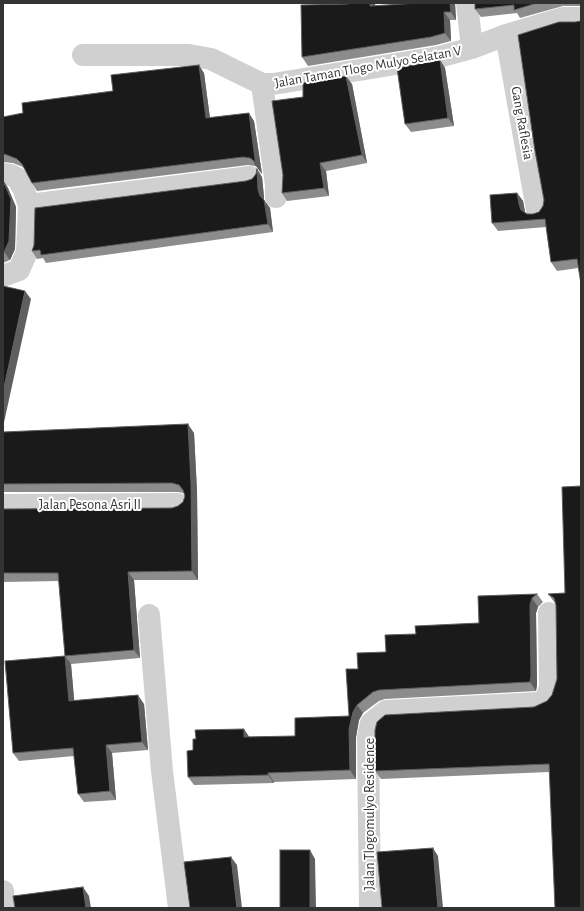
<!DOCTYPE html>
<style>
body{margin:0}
#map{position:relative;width:584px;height:911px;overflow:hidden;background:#fff;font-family:"Alegreya Sans",sans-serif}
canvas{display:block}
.frame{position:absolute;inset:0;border:4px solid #333;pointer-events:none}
</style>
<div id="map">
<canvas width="584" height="911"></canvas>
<div class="frame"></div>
</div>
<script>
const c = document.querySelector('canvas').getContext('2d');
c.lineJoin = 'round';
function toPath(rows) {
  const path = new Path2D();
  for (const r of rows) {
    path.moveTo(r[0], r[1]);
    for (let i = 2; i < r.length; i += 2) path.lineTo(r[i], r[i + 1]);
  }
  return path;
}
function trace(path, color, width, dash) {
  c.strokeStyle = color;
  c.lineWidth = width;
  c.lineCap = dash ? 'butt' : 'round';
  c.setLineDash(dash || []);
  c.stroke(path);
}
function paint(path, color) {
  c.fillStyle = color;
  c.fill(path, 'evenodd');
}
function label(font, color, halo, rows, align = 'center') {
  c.font = font + ' "Alegreya Sans",sans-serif';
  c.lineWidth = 4;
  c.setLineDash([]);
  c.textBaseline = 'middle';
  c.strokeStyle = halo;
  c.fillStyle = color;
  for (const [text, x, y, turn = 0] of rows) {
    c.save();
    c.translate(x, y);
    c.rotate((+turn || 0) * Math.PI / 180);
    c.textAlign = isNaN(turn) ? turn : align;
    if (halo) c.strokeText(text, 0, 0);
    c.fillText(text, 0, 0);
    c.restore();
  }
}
const street = toPath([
 [467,3,472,48],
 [506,35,537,210],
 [83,55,189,55,211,59,262,84,273,84,439,57,472,48,506,35,563,18,581,18],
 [262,84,276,185,276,197],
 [3,174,11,175,17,178,23,188,29,205,27,252,19,270,3,276],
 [29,205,250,177],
 [3,505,178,504],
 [149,615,162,771,179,908],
 [3,891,4,908],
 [370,908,368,737,371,723,386,711,539,703,546,699,550,687,549,613]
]);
const wall = toPath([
 [348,3,375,3,375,6,419,3,455,3,456,20,450,20,451,41,436,45,308,66,302,57,348,4],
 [475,3,581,3,581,6,563,6,520,18,517,13,481,17,475,9],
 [575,22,578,268,557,271,551,262,546,227,498,231,492,223,517,193,523,201,525,212,527,214,533,214,539,212,543,206],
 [440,60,445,68,454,126,411,132,405,124],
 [204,73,210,118,254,121,262,174,257,167,255,166,248,165,37,191,32,183,25,169,23,167,13,163,3,162,3,117,23,113,113,91],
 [352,84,367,163,326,171,329,196,287,201,282,193,303,97],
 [262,177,264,197,264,200,270,208,273,232,46,263,43,258,37,259,32,251,246,181],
 [3,180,8,188,16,207,15,249,10,260,3,263],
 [3,432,194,433,197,491,198,580,134,580,140,658,71,664,74,700,144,704,148,750,112,753,116,800,84,802,78,794,74,756,19,761,13,753,65,656,59,581,3,582,3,509,172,508,178,506,183,502,185,496,184,493,178,492,3,492],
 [581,486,549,772,381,779,375,771,534,707,547,701,552,695,557,679,556,605,555,603,548,594,565,593],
 [537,594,543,602,538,607,536,613,537,685,536,691,385,699,379,701,363,713,359,720,356,737,356,779,274,782,274,783,194,785,188,777,193,750,249,737,295,736,349,716,358,669,386,652,479,623]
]);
const shadedWall = toPath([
 [370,3,375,3,376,14,370,6],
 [450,3,455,3,456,20,451,12],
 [444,12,450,20,451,41,445,33],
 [440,60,445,68,454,126,448,118],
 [199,65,204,73,211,126,206,118],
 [346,76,352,84,367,163,362,155],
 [249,113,254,121,262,174,256,166],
 [320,163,326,171,329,196,324,188],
 [257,169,262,177,264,197,264,200,270,208,273,232,268,224,258,189],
 [3,180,8,188,16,207,15,249,10,260,4,252],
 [517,193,523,201,525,212,521,210,519,204],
 [25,291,31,299,3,427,3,392],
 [188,424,194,433,197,491,198,580,192,571],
 [128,572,134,580,140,658,134,650],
 [532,598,538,607,536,613,537,685,536,691,530,682,530,605],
 [65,656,71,664,75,709,69,701],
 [138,695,144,704,148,750,142,742],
 [357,705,363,713,359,720,356,737,356,779,350,770,349,729,353,712],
 [244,729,250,738,244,737],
 [106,745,112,753,116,800,110,791],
 [268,773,274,782,274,783,268,775],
 [433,848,438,856,443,908,438,908],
 [310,850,315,859,316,908,310,908],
 [231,857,237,865,242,908,237,908],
 [83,887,89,896,91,908,86,908]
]);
const building = toPath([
 [348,3,370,3,370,6,419,3,450,3,451,12,444,12,445,33,431,37,302,57,301,5,348,4,348,3],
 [475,3,537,3,514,10,514,5,475,9,475,3],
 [581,21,581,284,577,259,551,262,545,219,492,223,490,195,517,193,519,204,521,210,527,214,533,214,539,212,543,206,544,200,535,151,518,35,559,22,575,22,581,21],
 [440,60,448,118,405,124,397,68,440,60],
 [199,65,206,118,249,113,256,166,254,161,250,158,243,157,32,183,22,164,17,159,7,155,3,154,3,117,23,113,22,103,113,91,111,75,199,65],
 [346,76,362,155,320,163,324,188,282,193,283,175,272,101,303,97,303,83,346,76],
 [257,169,258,189,260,196,264,200,268,224,41,255,40,250,32,251,34,245,35,208,246,181,252,179,256,174,257,169],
 [3,181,11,199,9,241,4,252,3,253,3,181],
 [3,286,25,291,3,392,3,286],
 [188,424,191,483,192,571,128,572,134,650,65,656,69,701,138,695,142,742,106,745,110,791,78,794,73,748,13,753,5,661,65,656,58,573,3,573,3,509,172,508,178,506,183,502,185,496,183,490,179,485,172,483,3,484,3,432,188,424],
 [581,486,581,908,555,908,549,764,375,771,375,730,377,722,385,715,534,707,547,701,552,695,557,679,556,605,554,598,548,594,565,593,562,487,581,486],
 [537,594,532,598,530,605,531,676,530,682,379,690,373,692,357,705,353,712,349,729,350,770,268,773,268,775,188,777,187,751,193,750,193,739,196,739,195,730,244,729,244,737,295,736,295,718,349,716,346,669,358,669,357,653,386,652,385,635,416,634,415,626,479,623,478,596,537,594],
 [433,848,438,908,382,908,377,852,433,848],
 [280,850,310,850,310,908,280,908,280,850],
 [231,857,237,908,190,908,184,862,231,857],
 [83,887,86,908,15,908,13,896,83,887]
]);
const streetNames = [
 ["Jalan Taman Tlogo Mulyo Selatan V",368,67,-10],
 ["Gang Raflesia",522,123,80],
 ["Jalan Pesona Asri II",90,505],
 ["Jalan Tlogomulyo Residence",370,814,-90]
];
trace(street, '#d0d0d0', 22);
paint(wall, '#8c8c8c');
paint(shadedWall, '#5f5f5f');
paint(building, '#1a1a1a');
trace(building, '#5f5f5f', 1);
label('14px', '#333', '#fff', streetNames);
</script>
